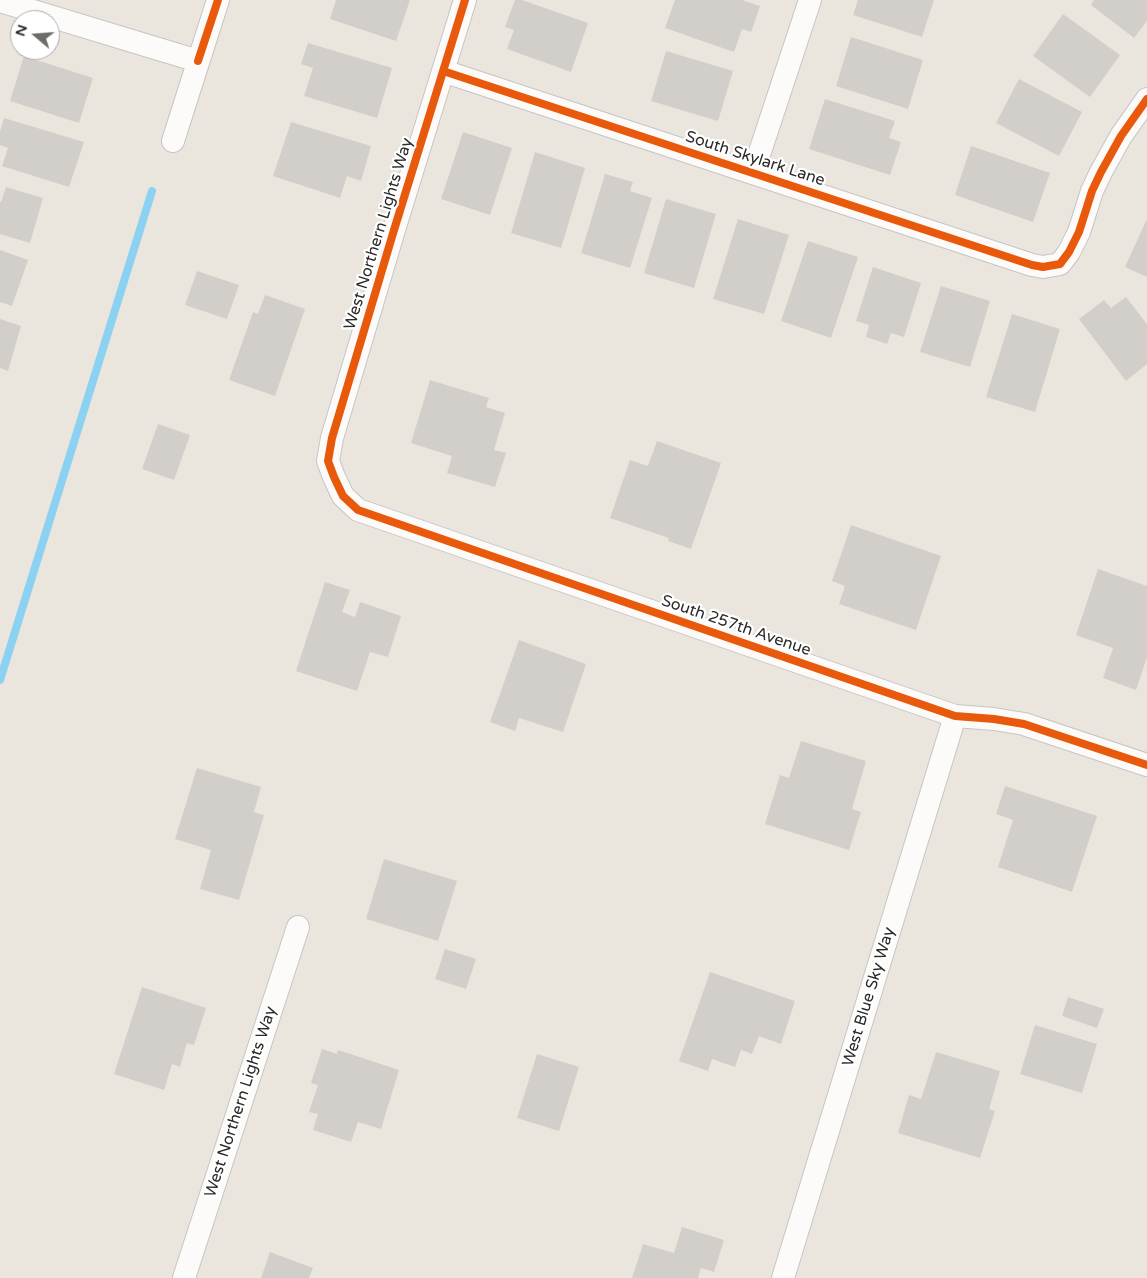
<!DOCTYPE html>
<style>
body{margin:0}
#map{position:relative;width:1147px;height:1278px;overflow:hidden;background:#eae6de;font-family:"Varela Round",sans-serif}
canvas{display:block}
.north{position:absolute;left:10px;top:10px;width:50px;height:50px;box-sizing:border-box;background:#fff;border:1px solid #aaa;border-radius:50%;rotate:288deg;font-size:14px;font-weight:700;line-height:20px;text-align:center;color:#2a2a2a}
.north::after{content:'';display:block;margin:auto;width:18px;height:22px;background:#6d6c69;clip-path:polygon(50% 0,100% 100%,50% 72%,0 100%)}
</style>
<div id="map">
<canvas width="1147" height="1278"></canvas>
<div class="north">N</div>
</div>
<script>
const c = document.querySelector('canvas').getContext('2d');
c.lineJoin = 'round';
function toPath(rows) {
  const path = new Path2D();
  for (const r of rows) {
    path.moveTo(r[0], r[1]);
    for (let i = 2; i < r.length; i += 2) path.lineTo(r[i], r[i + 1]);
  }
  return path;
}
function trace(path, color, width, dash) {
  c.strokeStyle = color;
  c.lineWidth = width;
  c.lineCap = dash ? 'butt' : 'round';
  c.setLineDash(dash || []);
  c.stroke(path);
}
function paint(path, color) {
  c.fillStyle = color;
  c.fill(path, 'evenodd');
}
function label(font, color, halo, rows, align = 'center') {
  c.font = font + ' "Varela Round",sans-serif';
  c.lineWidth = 4.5;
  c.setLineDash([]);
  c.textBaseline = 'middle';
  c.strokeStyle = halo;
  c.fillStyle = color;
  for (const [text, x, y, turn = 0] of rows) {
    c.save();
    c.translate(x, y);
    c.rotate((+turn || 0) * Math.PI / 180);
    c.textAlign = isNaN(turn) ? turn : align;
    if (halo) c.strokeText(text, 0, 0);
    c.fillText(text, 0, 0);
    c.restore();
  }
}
const stream = toPath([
 [0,680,152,191]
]);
const building = toPath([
 [336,0,410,0,396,41,330,19],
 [515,0,522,0,588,23,571,72,507,49,514,30,505,27],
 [675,0,742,0,760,6,751,32,742,29,734,52,665,28],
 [858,0,934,0,922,37,853,15],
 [1094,0,1147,0,1147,21,1134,38,1091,5],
 [1063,14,1120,55,1090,97,1033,56],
 [851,37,923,60,908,109,836,86],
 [308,43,392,68,377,118,304,96,313,68,301,64],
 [666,51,733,71,718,121,651,101],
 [24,56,93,78,79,123,10,101],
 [1019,79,1082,112,1059,156,996,123],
 [825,99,895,121,889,138,901,142,890,175,809,149],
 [4,118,84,142,69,187,2,166,8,148,0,145,0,132],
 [291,122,371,146,361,181,347,176,340,198,273,176],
 [463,132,512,148,490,215,441,199],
 [971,146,1050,173,1033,222,955,195],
 [535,152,585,168,561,248,511,233],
 [605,174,633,182,630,191,652,198,630,268,581,253],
 [6,187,43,198,30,243,0,234,0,202,1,202],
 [666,199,716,214,694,288,644,273],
 [738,219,789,235,764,314,713,299],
 [1146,221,1147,222,1147,277,1125,267],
 [808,241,858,257,831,338,781,321],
 [0,250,28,260,12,306,0,302],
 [873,267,921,283,904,337,891,333,887,344,866,337,869,325,856,321],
 [197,271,239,285,227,319,185,305],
 [941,286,990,301,970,367,920,352],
 [265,295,305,309,275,396,229,380,253,312,258,314],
 [1126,297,1147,324,1147,364,1126,381,1079,319,1104,300,1111,308],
 [1012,314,1060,329,1035,412,986,397],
 [0,319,21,326,8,371,0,368],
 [430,380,489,398,486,407,505,413,494,450,506,453,495,487,447,473,452,456,411,443],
 [158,424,190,435,174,480,142,469],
 [657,441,721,463,691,549,668,541,669,538,610,518,630,460,648,466],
 [851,525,941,556,916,630,839,604,845,586,832,581],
 [1098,569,1147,586,1147,657,1136,690,1103,678,1113,648,1076,635],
 [325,582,350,590,342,612,355,617,360,602,401,616,388,657,370,652,357,691,296,671],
 [519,640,586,664,563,732,519,718,515,731,490,722],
 [801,741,866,761,852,809,861,812,849,850,765,824,780,775,789,778],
 [197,768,261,787,254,812,264,815,239,900,200,889,211,850,175,839],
 [1005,786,1097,816,1072,892,998,867,1013,820,996,814],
 [384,859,457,881,438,941,366,919],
 [445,949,476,959,466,989,435,979],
 [710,972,795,1001,781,1044,759,1036,752,1054,741,1050,735,1067,712,1059,708,1071,679,1061],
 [142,987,206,1008,194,1045,187,1043,180,1067,172,1064,164,1090,114,1074],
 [1068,997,1104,1009,1097,1028,1062,1016],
 [1035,1025,1097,1044,1082,1093,1020,1074],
 [322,1049,337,1054,338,1050,399,1070,381,1129,358,1122,351,1142,313,1130,318,1114,309,1112,318,1085,311,1083],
 [936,1052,1000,1071,989,1109,995,1111,980,1158,898,1133,909,1095,921,1099],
 [537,1054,579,1067,559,1131,517,1118],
 [682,1227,724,1240,714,1272,701,1268,698,1278,632,1278,643,1244,674,1253],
 [270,1252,313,1268,309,1278,261,1278]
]);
const minor = toPath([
 [465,0,394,230,332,438,328,461,334,477,343,496,358,510,955,716,994,719,1024,724,1147,765],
 [0,1,198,61],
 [443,71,1032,265,1043,267,1060,264,1069,252,1079,232,1092,191,1101,172,1121,136,1147,99],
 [173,141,218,0],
 [753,173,810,0],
 [184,1278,298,927],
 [783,1278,955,716]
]);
const cycleway = toPath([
 [465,0,394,230,332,438,328,461,334,477,343,496,358,510,955,716,994,719,1024,724,1147,765],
 [198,61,218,0],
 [443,71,1032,265,1043,267,1060,264,1069,252,1079,232,1092,191,1101,172,1121,136,1147,99]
]);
const streetNames = [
 ["South Skylark Lane",755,159,18],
 ["West Northern Lights Way",379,234,-73],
 ["South 257th Avenue",736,626,19],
 ["West Blue Sky Way",869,997,-73],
 ["West Northern Lights Way",241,1102,-72]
];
trace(stream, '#8bd1f2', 8);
paint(building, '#d2cfca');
trace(minor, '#c6c5c4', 24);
trace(minor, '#fcfbfa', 22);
trace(cycleway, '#e8590c', 8);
label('16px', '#2a2a2a', '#fff', streetNames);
</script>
